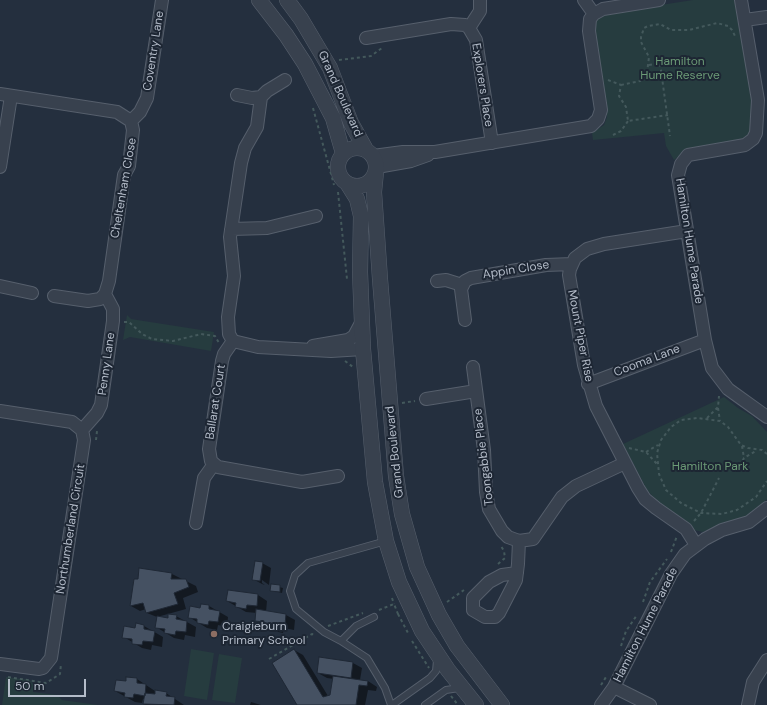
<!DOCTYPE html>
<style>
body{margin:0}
#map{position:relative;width:767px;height:705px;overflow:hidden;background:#242f3e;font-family:"DM Sans",sans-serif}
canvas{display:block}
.scale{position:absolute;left:8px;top:679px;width:78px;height:18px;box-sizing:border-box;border:2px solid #b4bcc9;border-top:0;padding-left:5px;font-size:12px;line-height:14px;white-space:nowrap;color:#b4bcc9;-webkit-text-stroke:3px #1d2633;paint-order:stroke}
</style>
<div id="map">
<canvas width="767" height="705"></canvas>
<div class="scale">50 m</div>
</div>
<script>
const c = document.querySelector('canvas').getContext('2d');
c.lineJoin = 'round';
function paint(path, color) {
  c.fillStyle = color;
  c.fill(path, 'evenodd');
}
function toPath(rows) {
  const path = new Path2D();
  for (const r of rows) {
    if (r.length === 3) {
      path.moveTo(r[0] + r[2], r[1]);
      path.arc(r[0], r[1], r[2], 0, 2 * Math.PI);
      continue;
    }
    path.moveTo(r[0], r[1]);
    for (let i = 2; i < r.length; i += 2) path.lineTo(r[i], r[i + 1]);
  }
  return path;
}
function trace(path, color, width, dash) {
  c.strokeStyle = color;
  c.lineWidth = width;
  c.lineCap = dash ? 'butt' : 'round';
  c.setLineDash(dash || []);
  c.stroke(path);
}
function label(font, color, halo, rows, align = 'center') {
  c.font = font + ' "DM Sans",sans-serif';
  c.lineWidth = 4;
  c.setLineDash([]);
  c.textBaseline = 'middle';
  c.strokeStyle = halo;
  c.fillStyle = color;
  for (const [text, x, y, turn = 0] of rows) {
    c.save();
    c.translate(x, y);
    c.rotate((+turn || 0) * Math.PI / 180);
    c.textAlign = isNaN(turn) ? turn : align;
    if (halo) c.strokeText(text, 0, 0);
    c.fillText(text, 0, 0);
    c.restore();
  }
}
const green = toPath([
 [693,0,734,0,735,2,750,87,752,105,750,133,741,140,688,149,674,160,666,146,664,133,593,140,592,133,604,125,607,117,594,28,597,18,601,15,609,13],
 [127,315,131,319,214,332,211,351,130,337,123,340],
 [724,397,738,408,752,416,767,432,767,499,755,511,737,521,725,523,703,532,694,530,686,521,658,502,647,490,623,444],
 [191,649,214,653,207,700,184,696],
 [219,654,242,658,235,703,212,700],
 [6,677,30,680,34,686,33,692,57,695,62,700,98,705,2,705]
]);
const shadow = toPath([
 [262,563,271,568,269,585,262,580,262,583,265,585,262,584,253,579],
 [172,574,196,586,198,592,183,598,186,609,157,617,168,619,176,616,196,627,195,637,185,635,184,640,174,638,156,627,157,617,147,613,146,609,140,611,131,606],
 [272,585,283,588,282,593,271,590],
 [229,591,258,595,267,601,266,612,286,615,295,620,294,630,284,628,283,633,274,631,264,626,256,620,257,613,246,612,227,601],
 [202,605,209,606,228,617,227,627,218,625,217,630,207,628,189,617,201,609],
 [144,626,163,637,162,647,152,645,151,650,142,648,124,637],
 [294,650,303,655,328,696,331,696,334,679,327,678,318,673,320,658,353,663,362,668,360,680,368,681,377,687,376,691,368,690,365,705,299,705],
 [137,679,155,691,166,693,184,705,146,705,144,704,145,699,143,699,142,703,135,702,115,691,126,682],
 [251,702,261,705,250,705]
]);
const building = toPath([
 [255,561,263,562,260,581,252,580,255,561],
 [139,568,172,573,171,579,186,579,189,587,174,593,178,604,146,613,143,603,130,606,134,579,138,579,139,568],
 [271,584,280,585,280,592,270,591,271,584],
 [228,590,258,594,257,606,247,605,246,609,235,607,236,603,226,601,228,590],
 [201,604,209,605,209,609,220,611,218,622,209,621,208,625,197,623,197,619,188,618,190,606,200,608,201,604],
 [256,609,286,614,285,625,275,624,274,628,263,626,264,622,255,621,256,609],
 [168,614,177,615,176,619,187,621,186,632,176,631,175,635,164,633,165,629,155,628,157,616,168,618,168,614],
 [136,623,144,625,144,629,155,631,153,642,143,641,142,645,132,644,132,639,122,638,124,626,135,628,136,623],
 [294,649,323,697,330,695,333,676,368,681,367,686,359,685,356,705,297,705,272,663,294,649],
 [319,657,353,662,351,678,317,673,319,657],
 [126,677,137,678,137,683,146,684,145,696,134,694,133,698,124,697,125,693,114,691,116,680,126,681,126,677],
 [155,690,167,692,166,696,175,697,174,705,143,704,145,693,155,694,155,690]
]);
const path = toPath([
 [339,60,371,56,382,48],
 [649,65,660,63,670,136],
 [608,80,621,85,619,96,626,107,628,121,668,115],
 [621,85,640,81,647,73,649,57,641,42,641,37,644,28,648,26,660,24,671,30,689,30,717,23,728,26,732,30,735,36],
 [313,108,334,185],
 [613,135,621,131,628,121],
 [338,192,347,279],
 [124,322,129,322,142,334,152,339,173,341,201,334,215,336,219,343],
 [345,361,353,367],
 [402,403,415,401],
 [718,408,720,421],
 [707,418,718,407,719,396],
 [96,440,97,431],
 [742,446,744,458],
 [629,448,646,452,657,464],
 [646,452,658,445],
 [767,454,762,450,748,448,741,445,728,427,720,421,697,418,681,420,671,427,661,440,657,453,659,474,666,490,681,503,701,513,722,514,737,510,756,497,767,481],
 [740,466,744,458,756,451],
 [694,521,701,513,719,478],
 [671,552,677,536],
 [498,564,505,558,504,551,501,546],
 [392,598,394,604],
 [447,602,464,590],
 [643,602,650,582,667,559],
 [379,610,394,604,398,614,401,613],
 [398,614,408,633],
 [328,626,363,613],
 [412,641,429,668],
 [621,646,626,631,637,615],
 [269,659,312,634,314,635],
 [8,677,46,683,60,674,61,664],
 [601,685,606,677],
 [451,696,458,705]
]);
const service = toPath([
 [386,541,308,563,295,575,290,591,296,609,324,632,341,641,367,658,385,688,391,705],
 [341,641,356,626,374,617],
 [392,705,430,678,436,671,437,660],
 [425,705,446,690,459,688]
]);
const minor = toPath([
 [584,0,594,14],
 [741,0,758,100,756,133,753,139,745,145,688,155,681,164,678,175,705,340,712,368,728,389,767,417],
 [745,20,767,17],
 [469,28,480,11,480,0],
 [366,38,451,24,465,25,469,28,476,40,492,143],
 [285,80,267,91,261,97,257,127,245,148,241,163,230,237,234,276,228,317,229,334,233,341,258,347,331,351,363,349],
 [0,94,117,112,131,121,133,130,129,166,124,175,109,281,105,294,100,299,88,301,54,296],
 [237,95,252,98,261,97],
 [131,121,140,112,147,98,162,0],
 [373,156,403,152,435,152,591,126,598,119,601,110,589,31,590,19,594,14,603,9,659,0],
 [0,167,11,96],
 [377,167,411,161,428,155],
 [231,229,267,228,316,216],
 [687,231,604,244,587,249,575,258,570,269,569,275,584,365,596,406,638,488,645,499,656,508,686,529,696,545],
 [437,281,446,280,462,285],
 [0,286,32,293],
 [465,320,461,289,465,281,471,278,546,265,572,264],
 [233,341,224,354,222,361,209,449,211,461,218,467,302,482,338,476],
 [313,346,348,340,354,336,362,321],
 [473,367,484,450,486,492,489,509,502,531,508,537,519,541,533,539,562,497,576,486,625,463],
 [588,384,705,340],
 [426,399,476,391],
 [0,411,72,422,82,430,84,440,51,658,43,668,39,669,0,664],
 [82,430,97,413,101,405,113,321,113,309,105,294],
 [196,523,204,478,214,464],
 [517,573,502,575,489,582,473,598,473,610,485,617,495,617,499,613,516,580,518,564,519,541],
 [614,687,650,705],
 [601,705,614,687,671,574,685,554,705,539,722,530,749,522,767,508],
 [748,705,753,682,767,660]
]);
const tertiary = toPath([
 [259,0,286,35,305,64,333,118,343,153],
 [287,0,301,19,330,68,351,123,366,150],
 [357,167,19],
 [376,172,374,192,380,279,396,476,402,514,417,567,439,615,457,646,502,705],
 [347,183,357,199,361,216,360,272,363,349,375,482,386,541,399,582,422,631,448,670,476,705]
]);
const markers = [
 [214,634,4,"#8d6e63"]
];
const streetNames = [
 ["Coventry Lane",154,51,-81],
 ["Explorers Place",482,85,81],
 ["Grand Boulevard",340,94,66],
 ["Cheltenham Close",124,188,-80],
 ["Hamilton Hume Parade",689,241,81],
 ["Appin Close",516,270,-9],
 ["Mount Piper Rise",580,336,79],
 ["Cooma Lane",647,361,-21],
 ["Penny Lane",107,364,-82],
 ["Ballarat Court",216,402,-81],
 ["Grand Boulevard",395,452,-96],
 ["Toongabbie Place",484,457,-97],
 ["Northumberland Circuit",71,529,-81],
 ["Hamilton Hume Parade",646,625,-63]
];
const parkNames = [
 ["Hamilton",680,62],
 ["Hume Reserve",680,76],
 ["Hamilton Park",710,467]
];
const poiNames = [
 ["Craigieburn",222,627],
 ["Primary School",222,641]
];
paint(green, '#263c3f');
paint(shadow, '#0007');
paint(building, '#455162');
trace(building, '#1f2835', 1);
trace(service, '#565f6c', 8);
trace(minor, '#565f6c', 14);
trace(tertiary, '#565f6c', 16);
trace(path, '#44595c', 2, [3, 3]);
trace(service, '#38414e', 6);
trace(minor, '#38414e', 12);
trace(tertiary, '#38414e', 15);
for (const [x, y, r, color] of markers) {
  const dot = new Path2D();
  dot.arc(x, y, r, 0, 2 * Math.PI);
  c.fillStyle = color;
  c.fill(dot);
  trace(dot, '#1d2633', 1.5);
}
label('12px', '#b4bcc9', '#1d2633', streetNames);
label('12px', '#6b9a76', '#1d2633', parkNames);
label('12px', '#b4bcc9', '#1d2633', poiNames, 'left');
</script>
